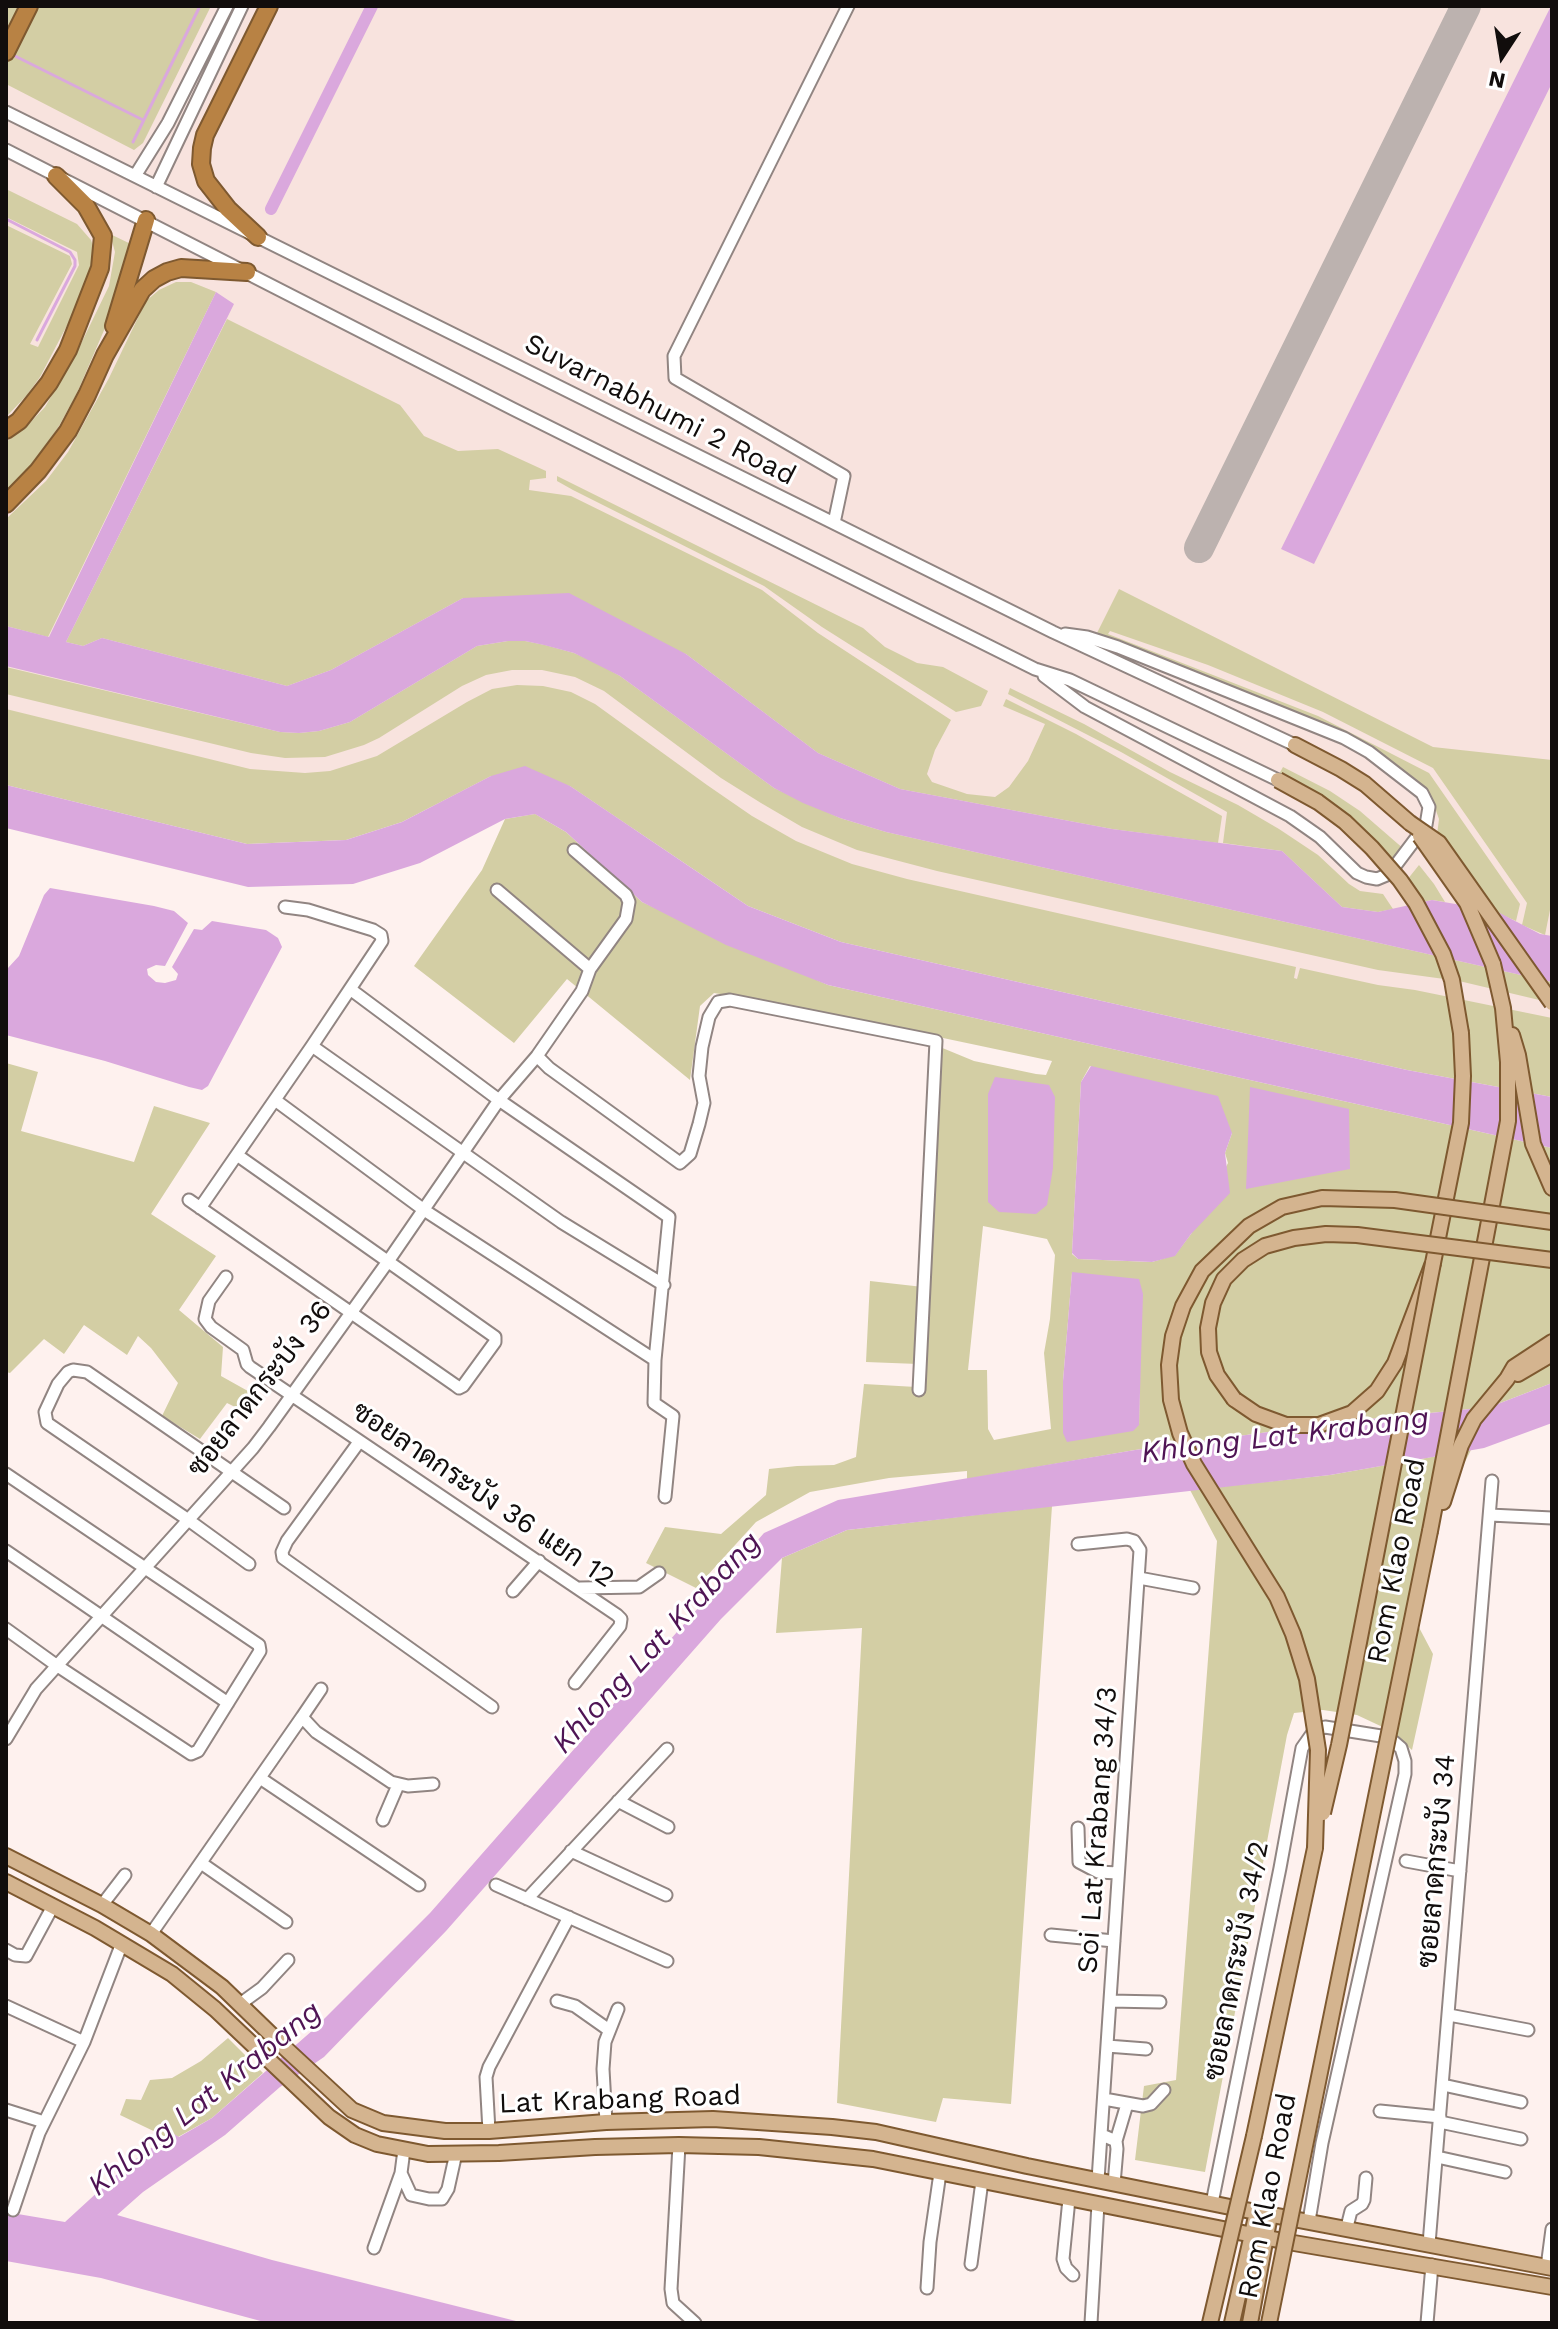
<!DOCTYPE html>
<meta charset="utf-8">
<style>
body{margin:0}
#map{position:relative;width:1558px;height:2329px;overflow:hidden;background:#fef1ee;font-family:"Work Sans",sans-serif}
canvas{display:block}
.frame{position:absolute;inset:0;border:8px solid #110d0c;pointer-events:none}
.north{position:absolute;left:1462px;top:16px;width:80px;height:80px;-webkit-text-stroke:6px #fff;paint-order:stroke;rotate:192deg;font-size:22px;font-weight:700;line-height:32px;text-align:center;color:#110d0c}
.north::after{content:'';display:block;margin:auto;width:28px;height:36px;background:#110d0c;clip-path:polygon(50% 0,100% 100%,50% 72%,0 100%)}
</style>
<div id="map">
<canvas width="1558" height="2329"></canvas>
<div class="frame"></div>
<div class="north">N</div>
</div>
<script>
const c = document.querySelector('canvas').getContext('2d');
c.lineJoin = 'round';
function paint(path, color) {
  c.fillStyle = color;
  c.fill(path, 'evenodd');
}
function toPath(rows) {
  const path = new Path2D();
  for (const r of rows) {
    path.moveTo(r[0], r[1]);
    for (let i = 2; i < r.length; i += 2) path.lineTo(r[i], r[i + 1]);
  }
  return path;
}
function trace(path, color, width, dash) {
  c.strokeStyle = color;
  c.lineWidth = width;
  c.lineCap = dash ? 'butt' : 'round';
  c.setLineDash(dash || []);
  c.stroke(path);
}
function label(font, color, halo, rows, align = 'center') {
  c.font = font + ' "Work Sans",Sarabun,sans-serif';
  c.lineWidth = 6;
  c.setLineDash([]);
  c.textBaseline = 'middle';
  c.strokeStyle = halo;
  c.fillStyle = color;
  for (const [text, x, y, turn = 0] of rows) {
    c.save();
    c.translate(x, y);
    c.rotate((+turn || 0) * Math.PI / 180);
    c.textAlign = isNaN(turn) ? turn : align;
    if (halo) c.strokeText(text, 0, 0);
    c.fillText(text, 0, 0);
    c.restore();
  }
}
const built = toPath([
 [6,6,1552,6,1552,1067,693,836,6,757]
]);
const green = toPath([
 [6,6,211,6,143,143,134,150,6,84],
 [6,189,77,224,91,240,96,255,95,272,40,377,27,395,6,417,6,225,70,256,72,264,30,344,38,347,79,265,77,252,6,217],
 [110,234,135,246,111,314,77,393,59,426,33,464,6,491,6,442,26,427,45,407,76,354,109,286,115,252],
 [176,282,191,282,216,292,48,637,6,626,6,519,46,481,68,452,109,378,146,301,159,290],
 [227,319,400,405,424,436,458,451,498,449,546,471,546,478,530,480,529,490,571,496,762,590,818,633,951,720,935,750,927,774,932,782,967,794,995,797,1009,787,1028,761,1045,724,1003,706,1006,699,1076,734,1222,816,1218,843,1112,829,900,789,818,753,686,654,463,598,331,670,287,686,102,638,83,646,66,642],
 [557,476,863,628,885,647,917,663,943,667,988,691,981,706,956,712,822,627,764,586,573,490,557,481],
 [1119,589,1433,747,1552,760,1552,900,1545,935,1522,925,1527,903,1433,768,1323,712,1208,665,1110,631,1108,634,1318,716,1429,773,1520,904,1516,921,1491,910,1437,835,1439,819,1434,805,1423,790,1370,751,1096,635],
 [508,641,525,641,545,645,574,653,597,663,620,676,774,788,840,818,886,832,1552,982,1552,1003,1459,981,1378,970,937,871,857,850,802,827,761,803,721,778,604,691,575,677,542,670,512,670,486,675,462,686,379,738,364,745,325,757,285,758,251,753,6,694,6,667,280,732,299,733,319,731,350,722,477,646],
 [517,685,543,686,571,692,595,704,707,785,752,816,796,841,852,864,907,879,1296,967,1294,978,1297,979,1300,968,1378,985,1415,990,1552,1018,1552,1097,1407,1070,841,942,748,906,570,786,491,776,402,822,346,840,247,844,6,785,6,709,250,769,305,773,330,771,377,756,467,702,492,689],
 [1010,688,1084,724,1170,772,1238,805,1279,829,1318,855,1349,884,1360,891,1383,894,1393,909,1378,912,1342,907,1282,851,1223,843,1227,812,1121,752,1008,694],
 [1283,767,1330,791,1360,811,1405,850,1394,864,1278,776],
 [535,814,566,832,642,902,828,985,1552,1148,1552,1383,1490,1407,1350,1421,1135,1450,967,1479,967,1471,889,1478,810,1492,756,1522,696,1588,646,1563,665,1527,721,1534,766,1495,769,1469,797,1466,834,1465,856,1457,864,1384,916,1387,918,1364,866,1362,870,1281,923,1287,940,1047,974,1061,1036,1074,1046,1075,1052,1061,782,1004,714,993,700,1006,690,1080,567,979,514,1043,414,966,482,870,505,819],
 [1090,1066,1232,1133,1225,1153,1228,1163,1191,1234,1175,1255,1152,1262,1078,1259,1072,1254,1081,1082],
 [983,1226,1047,1239,1055,1255,1050,1319,1044,1353,1051,1429,994,1440,988,1429,987,1370,968,1370],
 [1072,1273,1140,1370,1139,1425,1063,1433,1063,1381],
 [1419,865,1434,884,1445,902,1432,900,1422,902,1407,880],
 [6,1063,38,1072,21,1131,134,1162,154,1106,210,1123,151,1214,216,1256,179,1310,223,1347,221,1376,255,1395,245,1412,227,1403,200,1439,162,1416,178,1383,151,1348,138,1336,127,1355,84,1325,64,1354,44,1339,10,1373,6,1372],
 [1471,1450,1430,1531,1413,1616,1433,1654,1412,1750,1389,1730,1357,1715,1323,1710,1294,1713,1287,1735,1205,2172,1135,2160,1144,2086,1176,2080,1217,1541,1190,1490,1330,1475],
 [1052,1506,1011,2104,943,2098,936,2122,837,2103,862,1628,776,1633,782,1558,847,1530],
 [228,2038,263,2073,212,2118,178,2137,172,2133,166,2137,120,2115,126,2099,141,2100,150,2080,172,2078,201,2061]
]);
const water = toPath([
 [1551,6,1552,83,1314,564,1281,549],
 [216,292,234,304,66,642,83,646,102,638,287,686,331,670,463,598,569,593,686,654,818,753,900,789,1112,829,1282,851,1342,907,1378,912,1432,900,1496,911,1540,934,1552,936,1552,982,886,832,840,818,803,803,774,788,620,676,574,653,544,645,525,641,508,641,477,646,350,722,319,731,299,733,280,732,6,666,6,626,49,637],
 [525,766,570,786,748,906,841,942,1407,1070,1552,1097,1552,1148,828,985,726,945,642,902,566,832,535,814,505,819,420,863,353,884,248,887,6,828,6,785,247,844,346,840,402,822,491,776],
 [50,888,154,906,174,911,188,923,165,966,156,965,147,969,148,975,156,982,165,983,176,980,178,974,172,967,194,929,202,930,212,921,266,930,278,938,282,947,208,1086,202,1090,189,1087,105,1061,6,1035,6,975,8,968,19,956,44,895],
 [1091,1066,1218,1096,1232,1133,1225,1153,1230,1193,1191,1234,1175,1256,1152,1262,1078,1259,1072,1253,1081,1082],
 [995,1077,1049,1085,1055,1097,1053,1168,1047,1205,1036,1214,999,1212,988,1202,988,1094],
 [1250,1087,1349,1109,1350,1169,1246,1189],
 [1072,1272,1139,1279,1143,1294,1139,1425,1133,1431,1067,1442,1063,1433,1063,1381],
 [1552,1383,1552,1423,1484,1448,1330,1475,847,1530,782,1558,721,1619,446,1931,324,2057,280,2087,225,2135,143,2192,117,2215,272,2260,524,2323,268,2323,101,2278,6,2261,6,2212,65,2222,125,2167,172,2133,179,2137,212,2118,313,2030,430,1913,764,1533,838,1500,1135,1450,1350,1421,1490,1407]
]);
const stream = toPath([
 [11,54,143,120],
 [133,142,200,6],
 [6,219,70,252,75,260,75,266,37,340]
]);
const canal = toPath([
 [271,209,372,6]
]);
const taxiway = toPath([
 [1199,548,1466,6]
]);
const minor = toPath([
 [6,112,1053,632,1295,745],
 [6,150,513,409,1035,669,1070,680,1278,780],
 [135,176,168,123,227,6],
 [156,187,242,6],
 [834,523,844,476,675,378,674,356,848,6],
 [1044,676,1085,707,1290,816,1320,837,1357,873,1366,877,1377,879,1389,874,1426,825,1429,807,1422,793,1369,752,1344,738,1118,647,1087,637,1065,634],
 [574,850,626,895,629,902,626,919,590,969],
 [350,989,499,1100,669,1217,655,1360],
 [312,1046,561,1222,664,1285],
 [537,1056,549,1068,680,1163,690,1154,699,1124,704,1103,699,1076,702,1047,709,1017,718,1002,730,1000,936,1041,919,1390],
 [275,1100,424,1210,655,1360,654,1403,673,1416,665,1497],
 [189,1200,455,1385,459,1388,463,1386,495,1342,495,1337,237,1155],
 [200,1208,312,1046,382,941,381,935,373,930,308,910,285,907],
 [226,1277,209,1301,205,1319,211,1327,243,1350,247,1364,250,1367,617,1615,621,1619,620,1626,575,1683],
 [359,1442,287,1541,282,1552,283,1558,492,1707],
 [6,1474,259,1645,260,1651,198,1751,191,1754,56,1665,6,1629],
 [1490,1515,1552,1518],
 [1078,1544,1127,1539,1134,1541,1140,1550,1098,2180],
 [6,1551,228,1703],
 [249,1564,187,1519,47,1423,45,1412,58,1384,68,1372,73,1370,87,1372,284,1508],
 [1139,1578,1193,1588],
 [580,1588,639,1587,659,1573],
 [513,1591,539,1561],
 [302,1717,321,1689],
 [6,1739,36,1689,253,1448,269,1427,389,1260,499,1100,537,1056,582,991,590,969,497,890],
 [260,1778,419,1885],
 [618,1801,668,1827],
 [383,1820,398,1785],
 [1078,1828,1079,1862,1098,1872,1118,1873],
 [571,1851,666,1895],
 [1406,1861,1460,1871],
 [201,1863,286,1922],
 [496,1885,667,1961],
 [527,1899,667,1749],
 [102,1905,125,1875],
 [151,1934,302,1717,316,1732,391,1782,408,1786,433,1784],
 [1051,1935,1114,1941],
 [6,1950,15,1955,26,1956,53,1906],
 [557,2001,575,2006,609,2030],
 [1110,2001,1160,2002],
 [240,2004,262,1988,288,1960],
 [6,2006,84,2042],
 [1449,2015,1528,2030],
 [1107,2046,1146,2049],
 [1443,2085,1521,2102],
 [1104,2099,1143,2106,1151,2104,1164,2090],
 [6,2110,44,2122],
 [1380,2111,1440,2117],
 [606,2122,603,2069,605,2042,618,2009],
 [1440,2122,1521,2139],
 [489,2131,486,2077,489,2067,569,1917],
 [1102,2135,1116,2141,1117,2149,1114,2184],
 [1116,2141,1127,2104],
 [679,2145,671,2289,673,2303,695,2323],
 [1437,2157,1505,2172],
 [401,2173,411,2195,429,2199,442,2199,448,2189,456,2153],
 [1069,2199,1063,2259,1066,2268,1073,2275],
 [1212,2203,1280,1868,1302,1748,1314,1731,1325,1727,1381,1736,1394,1742,1401,1748,1405,1761,1405,1774,1322,2143,1309,2221],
 [13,2210,39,2133,84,2042,122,1943],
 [1347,2227,1351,2211,1362,2204,1364,2200,1366,2178],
 [1429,2244,1492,1481],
 [374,2248,401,2173,404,2150],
 [971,2264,982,2181],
 [1547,2267,1552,2229],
 [927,2288,930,2242,940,2173],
 [1091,2323,1098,2204],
 [1427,2323,1432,2265]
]);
const major = toPath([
 [1295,745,1341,769,1365,784,1410,823],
 [1512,1035,1518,1055,1533,1144,1552,1188],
 [1518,1374,1552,1354],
 [1234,1399,1256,1414,1286,1425,1319,1425,1352,1413,1377,1391,1395,1363,1433,1263,1461,1123,1463,1076,1461,1033],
 [1443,1502,1461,1445,1474,1419,1507,1379,1514,1367,1552,1342],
 [1430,1531,1508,1121,1508,1062,1503,1008,1493,964],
 [6,1856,102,1905,151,1934,222,1987,285,2048,352,2110,383,2123,445,2131,489,2131,606,2122,713,2119,832,2127,876,2132,1027,2166,1230,2207,1552,2268],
 [6,1882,95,1928,172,1974,215,2009,329,2117,355,2135,377,2144,428,2154,499,2153,595,2147,679,2145,759,2147,873,2159,1288,2242,1552,2287],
 [1254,2136,1315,1848],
 [1232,2323,1257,2212],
 [1250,2323,1270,2215]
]);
const highway = toPath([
 [6,52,29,6],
 [258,237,228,209,206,181,201,164,202,148,205,135,214,117,269,6],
 [114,326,146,220],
 [6,430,19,421,49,383,68,350,100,268,103,236,86,206,56,176],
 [6,504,38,471,68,431,87,395,105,355,142,290,154,279,167,272,181,268,247,272]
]);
const majorBridge = toPath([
 [1278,780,1318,802,1345,822,1372,848,1400,880,1416,903,1443,954,1452,980,1461,1033],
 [1410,823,1439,843,1552,1003],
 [1420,836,1467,903,1493,964],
 [1234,1399,1217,1375,1209,1352,1208,1328,1213,1303,1224,1279,1243,1260,1265,1246,1294,1238,1326,1234,1357,1235,1552,1260],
 [1323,1813,1339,1745,1433,1263],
 [1315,1848,1318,1750,1307,1679,1293,1634,1277,1597,1194,1464,1180,1433,1171,1400,1169,1365,1173,1336,1183,1306,1202,1271,1249,1226,1282,1207,1322,1198,1395,1200,1552,1222],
 [1210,2323,1254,2136],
 [1269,2323,1430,1531]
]);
const streetNames = [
 ["Suvarnabhumi 2 Road",660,410,27],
 ["ซอยลาดกระบัง 36",260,1389,-52],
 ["ซอยลาดกระบัง 36 แยก 12",483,1495,34],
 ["Rom Klao Road",1397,1561,-79],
 ["Soi Lat Krabang 34/3",1098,1830,-86],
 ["ซอยลาดกระบัง 34",1437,1861,-85],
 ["ซอยลาดกระบัง 34/2",1237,1961,-79],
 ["Lat Krabang Road",620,2100,-2],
 ["Rom Klao Road",1268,2196,-79]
];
const waterNames = [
 ["Khlong Lat Krabang",1285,1436,-7],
 ["Khlong Lat Krabang",657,1643,-47],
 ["Khlong Lat Krabang",205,2099,-39]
];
paint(built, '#f8e3de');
paint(green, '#d3cea4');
paint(water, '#daa8dd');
trace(stream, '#daa8dd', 3);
trace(canal, '#daa8dd', 12);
trace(taxiway, '#bcb2af', 30);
trace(minor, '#918582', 15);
trace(major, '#7e5930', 18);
trace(highway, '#7e5930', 20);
trace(minor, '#fff', 11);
trace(major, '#d4b48f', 14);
trace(highway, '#b88244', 16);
trace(majorBridge, '#7e5930', 18, []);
trace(majorBridge, '#d4b48f', 14);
label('28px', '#110d0c', '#fff', streetNames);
label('italic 30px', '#4f1454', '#fff', waterNames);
</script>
